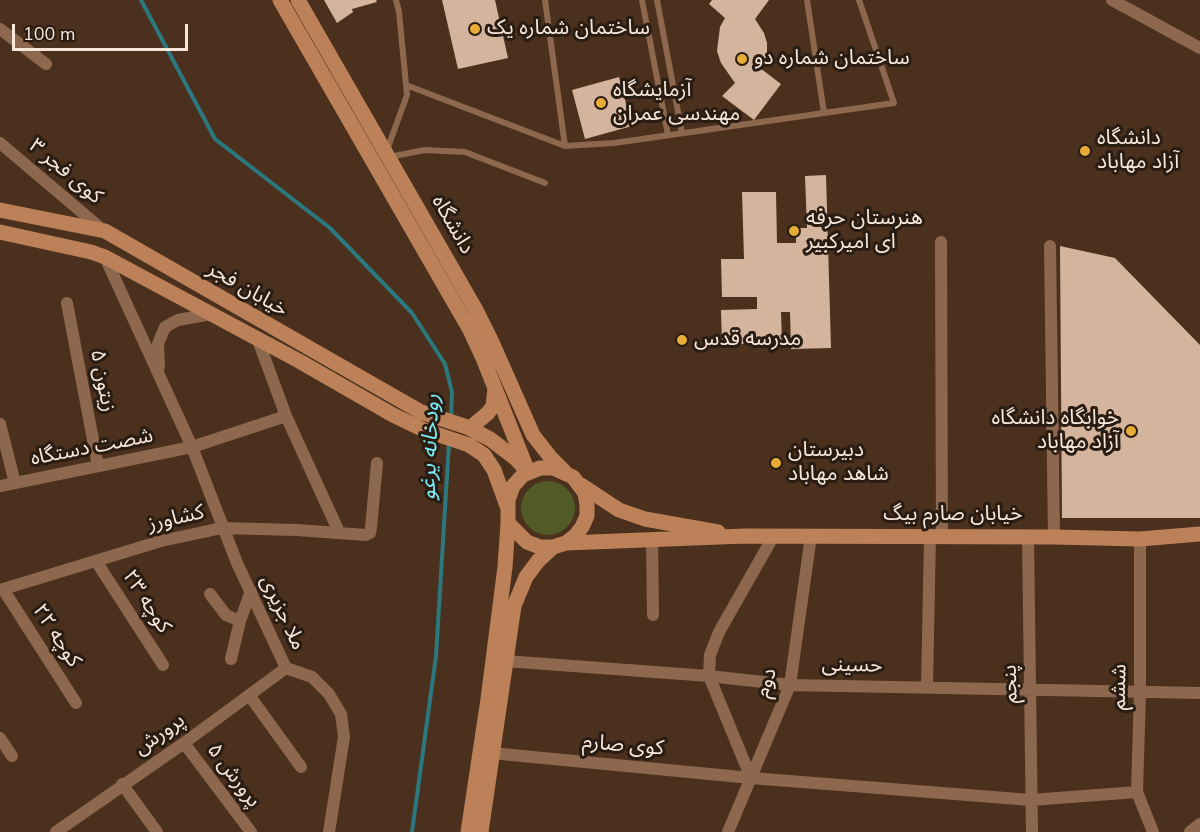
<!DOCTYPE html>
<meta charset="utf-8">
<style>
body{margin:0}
#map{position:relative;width:1200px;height:832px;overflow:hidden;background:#4b311d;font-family:"Nunito Sans",sans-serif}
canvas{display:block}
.scale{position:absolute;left:12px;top:24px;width:176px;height:27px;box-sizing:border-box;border:3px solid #f9e7db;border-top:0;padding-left:8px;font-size:18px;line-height:21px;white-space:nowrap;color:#f9e7db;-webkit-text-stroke:4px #281c13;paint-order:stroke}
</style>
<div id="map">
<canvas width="1200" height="832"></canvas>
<div class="scale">100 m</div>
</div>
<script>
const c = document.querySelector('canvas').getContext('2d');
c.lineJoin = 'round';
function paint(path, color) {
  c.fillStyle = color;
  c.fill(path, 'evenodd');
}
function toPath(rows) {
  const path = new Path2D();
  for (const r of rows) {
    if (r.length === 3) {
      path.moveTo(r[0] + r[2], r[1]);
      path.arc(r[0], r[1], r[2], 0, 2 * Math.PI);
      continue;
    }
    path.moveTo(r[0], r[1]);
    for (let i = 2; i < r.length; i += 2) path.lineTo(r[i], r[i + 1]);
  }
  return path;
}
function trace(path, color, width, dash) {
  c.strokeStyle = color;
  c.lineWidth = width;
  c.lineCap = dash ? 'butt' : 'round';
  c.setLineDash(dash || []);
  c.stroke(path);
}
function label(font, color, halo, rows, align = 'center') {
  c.font = font + ' "Nunito Sans","Noto Sans Arabic",sans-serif';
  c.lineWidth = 6;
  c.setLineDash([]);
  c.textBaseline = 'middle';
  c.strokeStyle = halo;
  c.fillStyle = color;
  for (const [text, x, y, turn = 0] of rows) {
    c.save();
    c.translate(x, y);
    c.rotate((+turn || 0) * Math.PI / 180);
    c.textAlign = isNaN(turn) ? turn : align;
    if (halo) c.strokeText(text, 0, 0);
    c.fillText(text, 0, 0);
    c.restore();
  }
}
const green = toPath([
 [548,508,27]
]);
const stream = toPath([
 [141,0,215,139,330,228,412,313,445,364,452,392,451,417],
 [412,832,436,656,449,443]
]);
const building = toPath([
 [324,0,376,0,377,2,352,9,353,12,337,23],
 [442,0,495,0,508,58,458,69],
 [712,0,769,0,755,19,764,33,767,43,767,55,760,68,781,84,754,120,722,96,735,83,721,63,717,51,720,27,725,18,709,4],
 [619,77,632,126,585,139,572,90],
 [826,175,831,348,791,349,790,312,781,312,782,343,722,344,721,310,757,309,757,297,722,297,721,259,744,259,742,192,776,192,777,243,796,243,796,228,807,228,805,176],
 [1060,246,1115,258,1200,345,1200,518,1062,518]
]);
const lane = toPath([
 [545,0,565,146],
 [642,0,668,135],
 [657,0,682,133],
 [807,0,824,113],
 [406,85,565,146,614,143,894,103,859,0],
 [387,150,407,95,399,12,396,0],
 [389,157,425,150,465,152,545,183]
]);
const street = toPath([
 [1112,0,1200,48],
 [0,29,46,64],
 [0,143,104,231],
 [941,242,942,537],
 [1050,246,1054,537],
 [105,257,192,447,237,563,286,668,312,677,329,694,341,714,344,737,329,832],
 [67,303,98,466],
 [258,340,286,416,339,532],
 [159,367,158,344,165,327,178,320,211,314],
 [0,424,15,483],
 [0,486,192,447,286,416],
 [1028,537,1032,832],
 [1140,539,1140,692,1137,792,1153,832],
 [652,541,653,615],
 [96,561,163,665],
 [3,589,76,703],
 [0,590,161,541,222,528,297,530,366,535,370,533,371,528,377,463],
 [210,594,226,615,240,621],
 [231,659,240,621,251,591],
 [505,661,709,676,790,685,1200,693],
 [927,687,930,536],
 [249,695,301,767],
 [0,738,12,756],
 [184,743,251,832],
 [491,753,751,778,1031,800,1137,792],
 [751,778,709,676,710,655,719,632,773,537],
 [122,784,157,832],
 [56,832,184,743,286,668],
 [728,832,790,685,811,536],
 [1190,832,1200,824]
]);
const secondary = toPath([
 [280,0,470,330,483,358,525,464],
 [298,0,476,310,491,340,533,435,551,458,565,472],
 [0,210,105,231,421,412,467,427,490,439,515,458,528,472],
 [0,232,91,252,105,257,299,361,393,415,424,430,469,445,484,455,494,470,507,506],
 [470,428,488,413,493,406,495,388],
 [540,468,553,468,573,477,585,493,587,505,587,516,582,527,575,536,566,543,553,547,540,547,527,542,508,523,508,500,513,486,523,475,540,468],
 [581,485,619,510,645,519,718,532],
 [566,543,745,536,1054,537,1140,539,1200,534],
 [468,832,488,699,505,567,508,523],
 [481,832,514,606,526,577,538,561,553,547]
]);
const markers = [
 [475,29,6,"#e7ac36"],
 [742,59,6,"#e7ac36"],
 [601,103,6,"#e7ac36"],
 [1085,151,6,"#e7ac36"],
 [794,231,6,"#e7ac36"],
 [682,340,6,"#e7ac36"],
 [1131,431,6,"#e7ac36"],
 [776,463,6,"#e7ac36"]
];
const poiNames = [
 ["ساختمان شماره یک",487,29],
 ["ساختمان شماره دو",754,59],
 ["آزمایشگاه",613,91],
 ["مهندسی عمران",613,115],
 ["دانشگاه",1097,139],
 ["آزاد مهاباد",1097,163],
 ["هنرستان حرفه",806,219],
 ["ای امیرکبیر",806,243],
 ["مدرسه قدس",694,340],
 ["خوابگاه دانشگاه",1119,419,"right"],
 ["آزاد مهاباد",1119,443,"right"],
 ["دبیرستان",788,451],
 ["شاهد مهاباد",788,475]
];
const streetNames = [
 ["کوی فجر ۳",65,172,40],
 ["دانشگاه",452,225,60],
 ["خیابان فجر",247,290,30],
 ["زیتون ۵",102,381,79],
 ["شصت دستگاه",92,448,-11],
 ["خیابان صارم بیگ",953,515],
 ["کشاورز",176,519,-13],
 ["کوچه ۲۳",146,602,57],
 ["ملا جزیری",282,613,65],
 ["کوچه ۲۲",56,636,57],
 ["حسینی",852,666,1],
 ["دوم",767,683,-73],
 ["پنجم",1011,684,-91],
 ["ششم",1120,687,-89],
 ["پرورش",160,735,-35],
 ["کوی صارم",623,746,5],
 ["پرورش ۵",233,776,53]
];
const waterNames = [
 ["رودخانه یرغو",431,447,-88]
];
paint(green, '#525b28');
trace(stream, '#2c787f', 4);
paint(building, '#d5b49d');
trace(lane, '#8d684e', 6);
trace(street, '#8d684e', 12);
trace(secondary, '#bc8158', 15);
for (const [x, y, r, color] of markers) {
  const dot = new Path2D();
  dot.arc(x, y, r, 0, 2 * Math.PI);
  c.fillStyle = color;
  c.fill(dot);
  trace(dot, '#281c13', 2);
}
label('21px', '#f9e7db', '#281c13', poiNames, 'left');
label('21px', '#f9e7db', '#281c13', streetNames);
label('italic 22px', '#7aecf5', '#281c13', waterNames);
</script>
